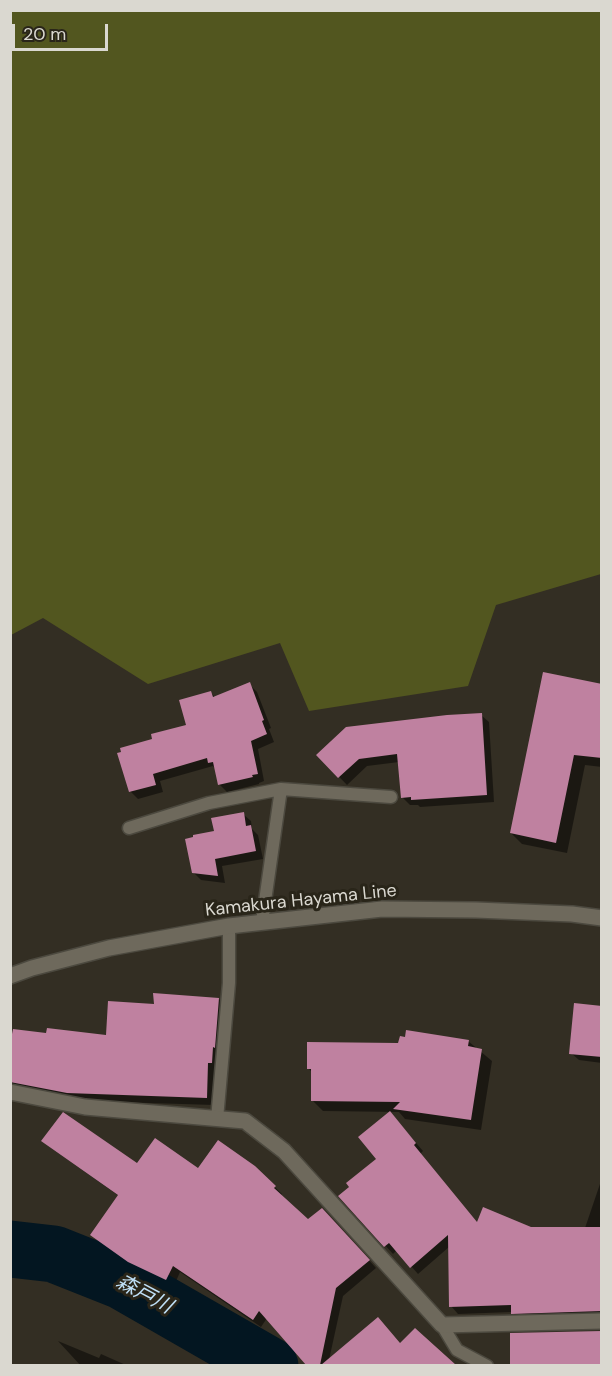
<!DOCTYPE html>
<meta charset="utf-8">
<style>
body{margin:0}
#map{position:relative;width:612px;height:1376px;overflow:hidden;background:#332e23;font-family:"DM Sans",sans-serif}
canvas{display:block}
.frame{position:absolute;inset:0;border:12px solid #dad8d0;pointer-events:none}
.scale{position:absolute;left:12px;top:24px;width:96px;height:27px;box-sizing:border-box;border:3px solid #dad8d0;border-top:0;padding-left:8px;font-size:18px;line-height:21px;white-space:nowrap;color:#dad8d0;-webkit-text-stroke:4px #292519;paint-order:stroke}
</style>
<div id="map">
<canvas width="612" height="1376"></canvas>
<div class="frame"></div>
<div class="scale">20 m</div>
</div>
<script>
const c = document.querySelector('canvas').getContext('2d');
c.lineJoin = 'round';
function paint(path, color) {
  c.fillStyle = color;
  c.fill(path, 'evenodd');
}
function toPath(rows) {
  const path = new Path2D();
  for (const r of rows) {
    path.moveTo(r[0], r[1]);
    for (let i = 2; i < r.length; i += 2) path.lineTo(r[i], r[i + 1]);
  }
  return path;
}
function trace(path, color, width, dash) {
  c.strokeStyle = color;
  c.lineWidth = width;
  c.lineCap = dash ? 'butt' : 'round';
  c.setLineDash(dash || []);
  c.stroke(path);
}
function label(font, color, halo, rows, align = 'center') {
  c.font = font + ' "DM Sans","Noto Sans JP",sans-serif';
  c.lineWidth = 6;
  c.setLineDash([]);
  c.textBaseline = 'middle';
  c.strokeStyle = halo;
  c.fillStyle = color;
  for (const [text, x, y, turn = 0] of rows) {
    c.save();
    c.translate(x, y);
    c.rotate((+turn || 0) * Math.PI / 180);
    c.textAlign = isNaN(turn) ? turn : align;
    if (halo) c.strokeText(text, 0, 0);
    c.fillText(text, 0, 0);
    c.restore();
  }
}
const green = toPath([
 [11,10,601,11,601,574,496,605,468,686,309,711,280,643,148,684,43,618,11,635]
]);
const shadow = toPath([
 [249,684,257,692,271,728,269,729,274,742,258,749,264,781,259,783,259,784,227,792,219,784,216,769,213,766,160,781,163,792,138,799,130,791,154,740,188,726,211,693,216,698],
 [602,685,602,767,585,765,567,853,522,844,511,833],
 [481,715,489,722,494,802,420,807,418,805,410,805,402,797,399,762,367,766,347,785,318,755],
 [243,814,251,821,252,829,258,835,263,859,222,866,225,883,201,880,193,872,216,832],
 [219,999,226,1007,214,1105,84,1101,10,1089,10,1040,47,1035,107,1037,156,1005],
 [602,1007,602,1063,579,1060,571,1053],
 [468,1041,492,1061,481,1130,405,1119,399,1112,323,1111,312,1100,313,1073,308,1068,400,1045],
 [390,1113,423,1151,420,1154,477,1224,531,1229,585,1228,602,1178,602,1319,520,1321,512,1312,458,1314,451,1306,449,1247,418,1274,397,1250,393,1254,340,1196,378,1159],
 [43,1141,138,1165,199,1170,254,1167,282,1194,280,1196,308,1221,330,1217,376,1268,343,1296,329,1360,401,1345,416,1330,454,1366,309,1366,267,1318,261,1327,180,1272,174,1286,137,1269,99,1242,92,1235,119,1196,51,1148],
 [602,1332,602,1366,511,1366,512,1334],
 [58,1341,99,1358,101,1354,128,1366,81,1366]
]);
const river = toPath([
 [10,1249,54,1254,122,1281,270,1366]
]);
const building = toPath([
 [543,672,602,684,602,758,574,755,556,843,510,833],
 [250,682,264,720,262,721,267,734,251,741,258,774,252,775,253,777,218,785,213,762,208,763,207,758,153,774,156,785,129,792,117,753,121,752,120,748,152,739,151,734,186,725,179,700,211,691,213,697],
 [482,713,487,795,411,800,411,797,401,798,397,754,359,759,338,778,316,755,346,727,447,715],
 [244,812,246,826,251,825,256,851,215,859,218,876,192,873,185,839,193,837,193,835,214,831,211,818],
 [153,993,219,998,215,1048,213,1047,212,1063,208,1063,207,1098,67,1093,10,1082,10,1044,13,1029,46,1033,47,1028,106,1035,108,1001,154,1004],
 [574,1003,602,1006,602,1057,569,1054],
 [406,1030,469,1040,468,1046,482,1049,471,1120,393,1109,400,1102,311,1101,311,1069,307,1069,307,1042,398,1043,400,1036,405,1037],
 [390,1111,416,1143,414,1145,477,1222,483,1207,531,1227,602,1227,602,1311,511,1314,511,1305,449,1307,448,1235,410,1268,389,1243,384,1247,338,1196,349,1187,346,1183,376,1159,358,1137],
 [63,1112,137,1163,155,1138,198,1168,218,1140,255,1166,276,1186,274,1188,308,1219,322,1208,370,1260,336,1288,320,1365,306,1365,259,1311,253,1320,173,1266,166,1280,128,1262,90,1235,118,1195,41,1141],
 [378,1317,400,1343,415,1328,456,1365,321,1365],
 [602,1331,602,1365,510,1365,510,1333]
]);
const service = toPath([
 [281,789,391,797],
 [129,828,209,803,281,789,262,922],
 [217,1119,229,983,229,926],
 [442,1325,457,1350,487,1366]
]);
const minor = toPath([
 [10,1092,85,1107,245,1121,284,1151,442,1325,602,1321]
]);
const secondary = toPath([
 [10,976,32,968,109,948,229,926,382,909,476,910,572,914,602,918]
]);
const streetNames = [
 ["Kamakura Hayama Line",301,901,-6]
];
const waterNames = [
 ["森戸川",144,1295,28]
];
paint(green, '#52561f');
paint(shadow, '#0007');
trace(river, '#031621', 57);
paint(building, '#bf81a0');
trace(service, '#4c493f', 15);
trace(minor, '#4c493f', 18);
trace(secondary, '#4c493f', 18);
trace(service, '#6e695c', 12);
trace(minor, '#6e695c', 15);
trace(secondary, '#6e695c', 15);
label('18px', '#dad8d0', '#292519', streetNames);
label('italic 20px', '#c0e1f8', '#292519', waterNames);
</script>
